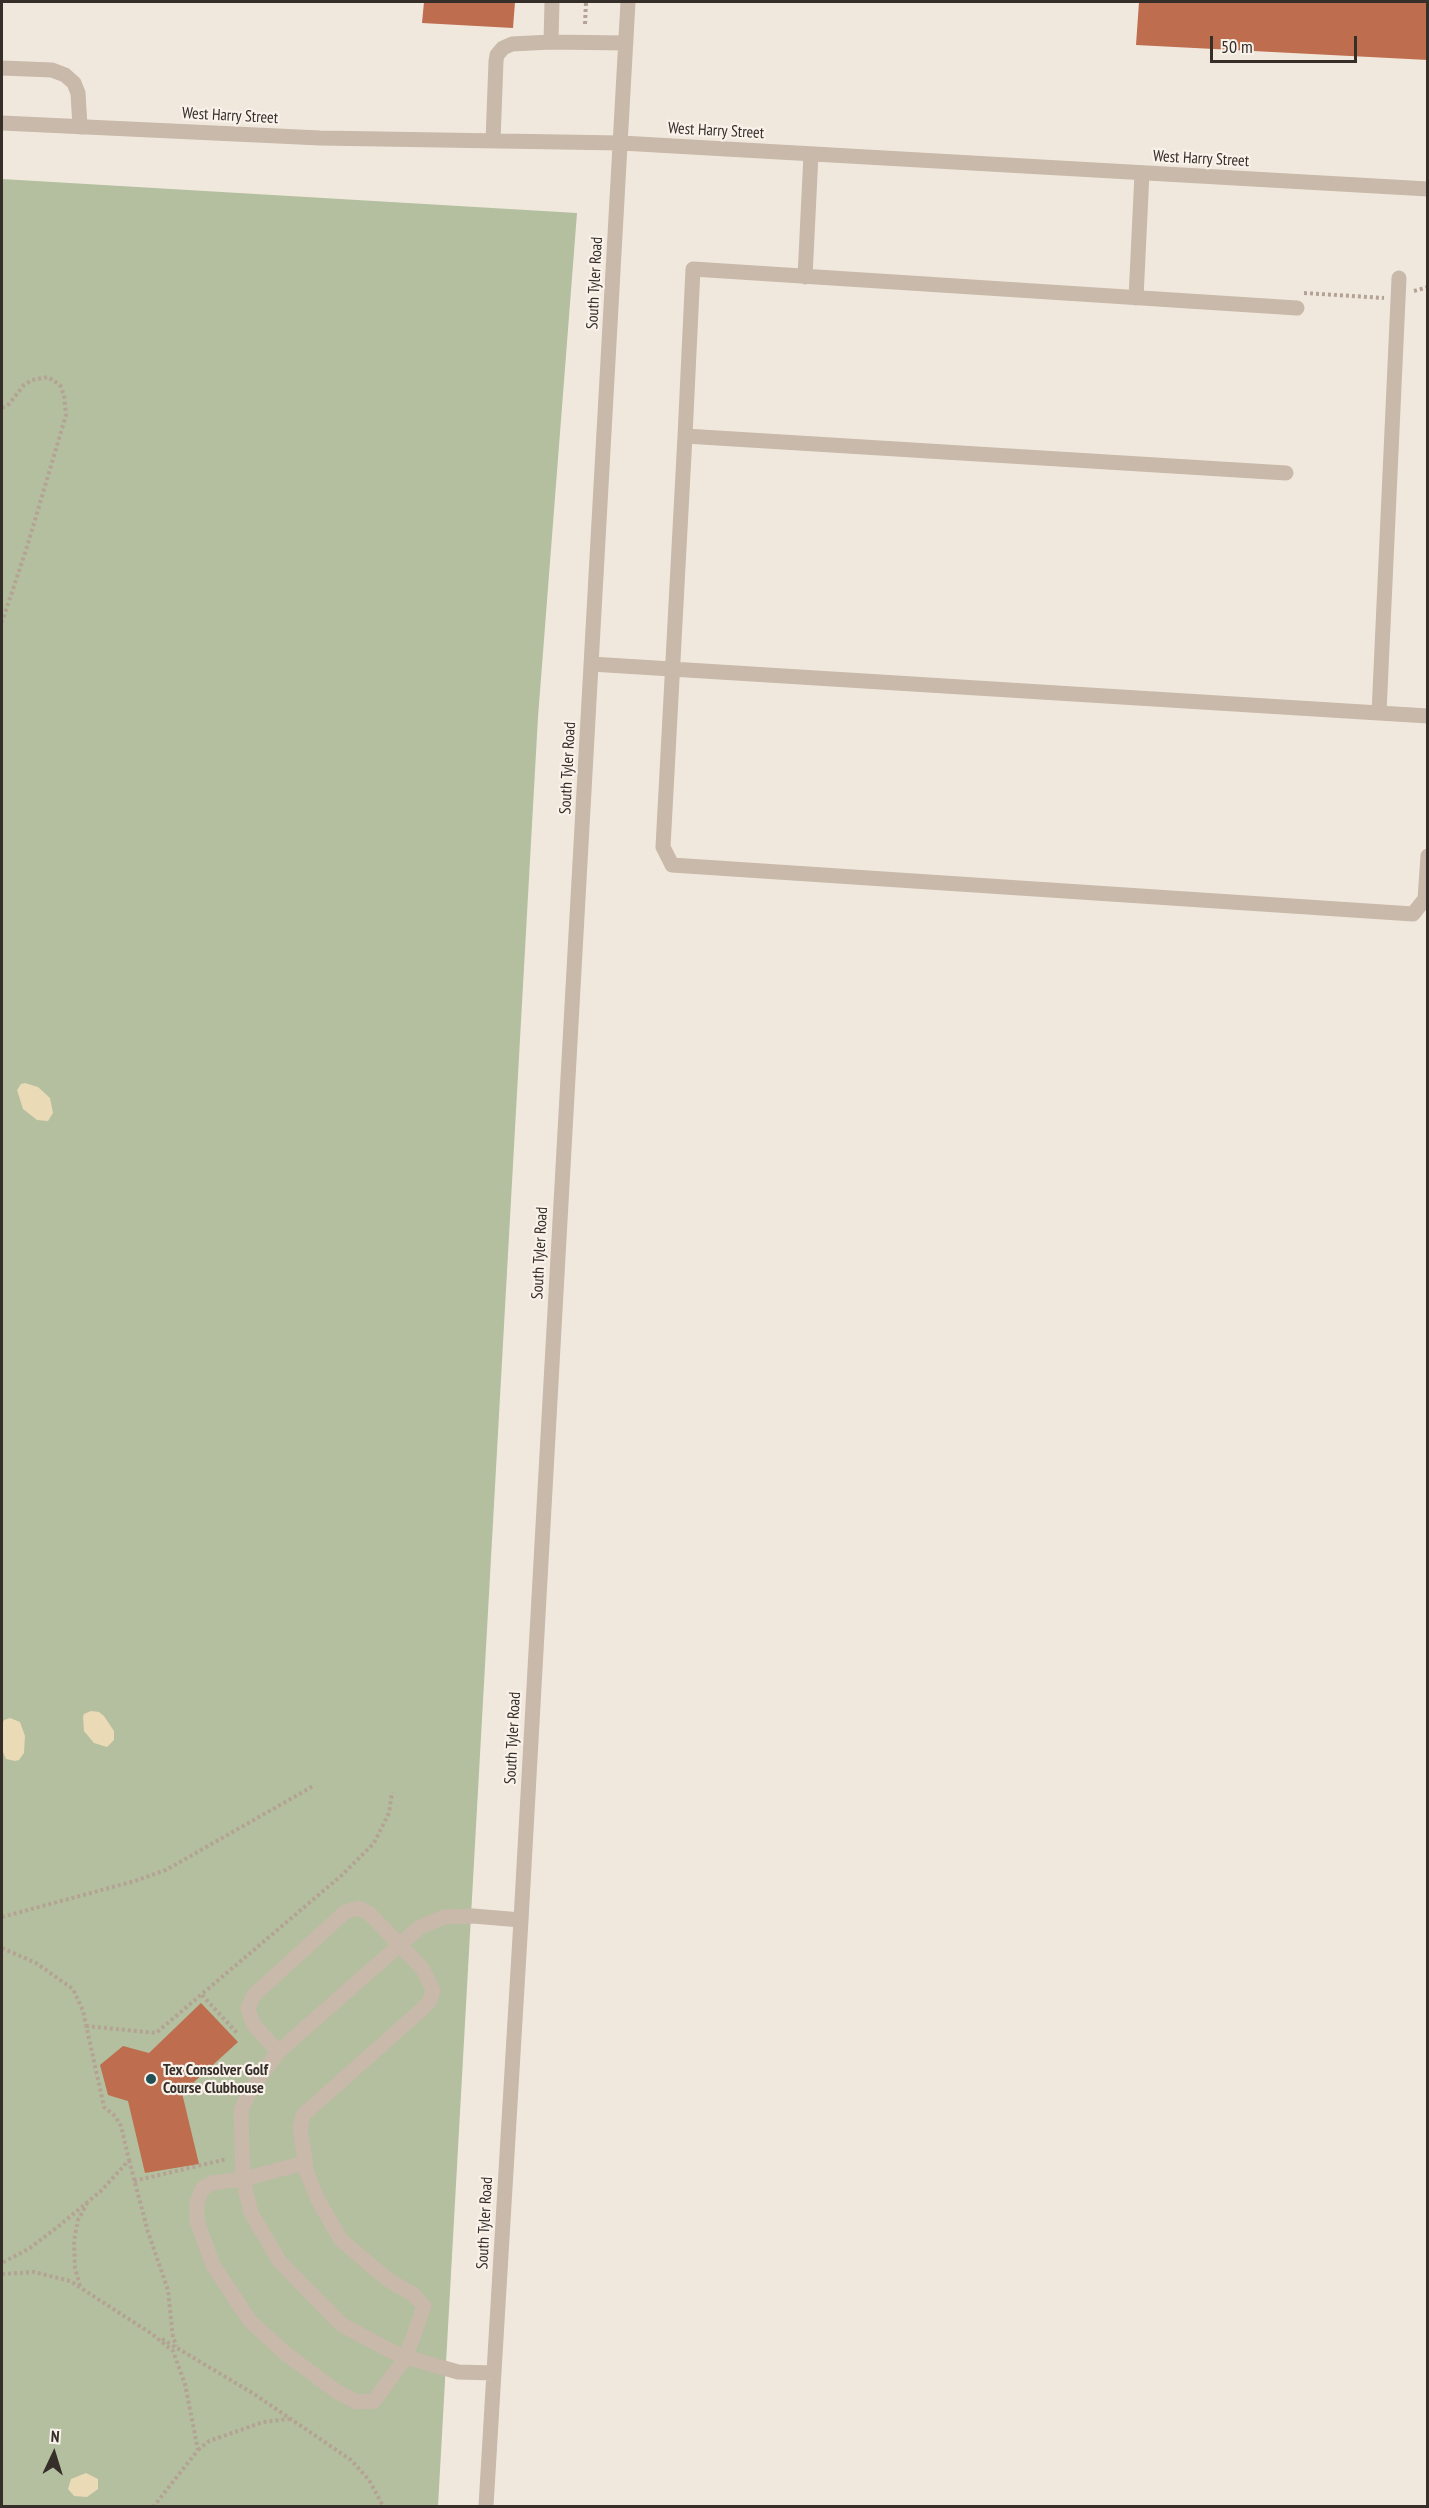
<!DOCTYPE html>
<style>
body{margin:0}
#map{position:relative;width:1429px;height:2508px;overflow:hidden;background:#f1e8dd;font-family:"PT Sans Narrow",sans-serif}
canvas{display:block}
.frame{position:absolute;inset:0;border:3px solid #362e29;pointer-events:none}
.north{position:absolute;left:24px;top:2424px;width:60px;height:60px;-webkit-text-stroke:4px #f9f2ea;paint-order:stroke;rotate:4deg;font-size:16px;font-weight:700;line-height:24px;text-align:center;color:#362e29}
.north::after{content:'';display:block;margin:auto;width:21px;height:27px;background:#362e29;clip-path:polygon(50% 0,100% 100%,50% 72%,0 100%)}
.scale{position:absolute;left:1210px;top:36px;width:147px;height:27px;box-sizing:border-box;border:3px solid #362e29;border-top:0;padding-left:8px;font-size:18px;line-height:21px;white-space:nowrap;color:#362e29;-webkit-text-stroke:4px #f9f2ea;paint-order:stroke}
</style>
<div id="map">
<canvas width="1429" height="2508"></canvas>
<div class="frame"></div>
<div class="north">N</div>
<div class="scale">50 m</div>
</div>
<script>
const c = document.querySelector('canvas').getContext('2d');
c.lineJoin = 'round';
function paint(path, color) {
  c.fillStyle = color;
  c.fill(path, 'evenodd');
}
function toPath(rows) {
  const path = new Path2D();
  for (const r of rows) {
    path.moveTo(r[0], r[1]);
    for (let i = 2; i < r.length; i += 2) path.lineTo(r[i], r[i + 1]);
  }
  return path;
}
function trace(path, color, width, dash) {
  c.strokeStyle = color;
  c.lineWidth = width;
  c.lineCap = dash ? 'butt' : 'round';
  c.setLineDash(dash || []);
  c.stroke(path);
}
function label(font, color, halo, rows, align = 'center') {
  c.font = font + ' "PT Sans Narrow",sans-serif';
  c.lineWidth = 4.5;
  c.setLineDash([]);
  c.textBaseline = 'middle';
  c.strokeStyle = halo;
  c.fillStyle = color;
  for (const [text, x, y, turn = 0] of rows) {
    c.save();
    c.translate(x, y);
    c.rotate((+turn || 0) * Math.PI / 180);
    c.textAlign = isNaN(turn) ? turn : align;
    if (halo) c.strokeText(text, 0, 0);
    c.fillText(text, 0, 0);
    c.restore();
  }
}
const green = toPath([
 [2,179,577,213,538,717,438,2506,2,2506]
]);
const sand = toPath([
 [25,1083,38,1087,50,1098,53,1113,48,1121,37,1120,23,1109,17,1090,21,1084],
 [91,1711,99,1712,104,1716,114,1731,114,1740,107,1747,94,1743,84,1731,83,1717,84,1714],
 [10,1718,20,1722,25,1736,24,1753,19,1760,15,1761,6,1759,2,1750,2,1726,4,1720],
 [86,2473,98,2479,98,2489,87,2497,74,2496,68,2489,71,2479]
]);
const building = toPath([
 [424,2,515,2,513,28,422,23],
 [1139,2,1428,2,1428,60,1136,45],
 [201,2003,238,2042,182,2093,199,2164,145,2173,128,2101,108,2095,100,2065,123,2046,149,2053]
]);
const path = toPath([
 [585,24,586,2],
 [1414,291,1428,287],
 [1304,293,1384,298],
 [2,408,9,404,24,385,32,380,48,377,60,385,64,395,66,415,27,547,2,622],
 [2,1917,135,1881,166,1870,315,1785],
 [2,1948,36,1963,73,1989,83,2011,104,2107,115,2116,121,2126,129,2160,102,2190,60,2225,30,2248,2,2263],
 [202,1995,238,2034],
 [86,2026,156,2033,342,1875,374,1843,389,1813,392,1792],
 [129,2160,148,2232,168,2290,173,2338,177,2346],
 [134,2181,227,2159],
 [2,2274,34,2272,70,2281,152,2334,173,2351,185,2384,198,2450,154,2506],
 [80,2286,75,2268,74,2241,78,2220,87,2204],
 [162,2339,254,2394,351,2460,369,2480,383,2506],
 [198,2450,209,2441,263,2422,289,2419]
]);
const minor = toPath([
 [551,42,552,2],
 [2,68,52,70,65,75,74,83,78,93,80,127],
 [2,123,320,138,621,143,1428,189],
 [493,141,496,61,497,55,503,48,512,44,551,42,626,43],
 [805,277,811,154],
 [1136,298,1142,173],
 [685,436,663,847,672,865,1413,914,1425,899,1428,856],
 [1286,473,685,436,693,269,1297,308],
 [591,664,1379,713,1399,278],
 [1379,713,1428,716],
 [278,2052,420,1927,444,1917,473,1916,521,1920],
 [305,2163,243,2179,212,2183,202,2189,197,2203,197,2221,213,2265,250,2321,285,2353,336,2391,357,2402,374,2401,406,2357,424,2306,414,2295,387,2279,341,2240,318,2200,307,2173,300,2129,303,2115,421,2010,430,2001,433,1990,422,1968,370,1914,359,1908,345,1912,254,1995,248,2008,253,2024,278,2052,251,2089,241,2110,243,2179,251,2213,280,2262,342,2325,395,2353,406,2357,458,2372,494,2373],
 [486,2506,521,1920,628,2]
]);
const markers = [
 [151,2079,6,"#215055"]
];
const streetNames = [
 ["West Harry Street",230,116,3],
 ["West Harry Street",716,131,3],
 ["West Harry Street",1201,159,3],
 ["South Tyler Road",595,283,-87],
 ["South Tyler Road",568,768,-87],
 ["South Tyler Road",540,1253,-87],
 ["South Tyler Road",513,1738,-87],
 ["South Tyler Road",485,2223,-87]
];
const poiNames = [
 ["Tex Consolver Golf",163,2070],
 ["Course Clubhouse",163,2088]
];
paint(green, '#b3bf9e');
paint(sand, '#eadab6');
paint(building, '#be6d4e');
trace(path, '#b4a394', 4, [3, 3]);
trace(minor, '#c8b9aa', 15);
for (const [x, y, r, color] of markers) {
  const dot = new Path2D();
  dot.arc(x, y, r, 0, 2 * Math.PI);
  c.fillStyle = color;
  c.fill(dot);
  trace(dot, '#f9f2ea', 2);
}
label('16px', '#362e29', '#f9f2ea', streetNames);
label('bold 16px', '#362e29', '#f9f2ea', poiNames, 'left');
</script>
